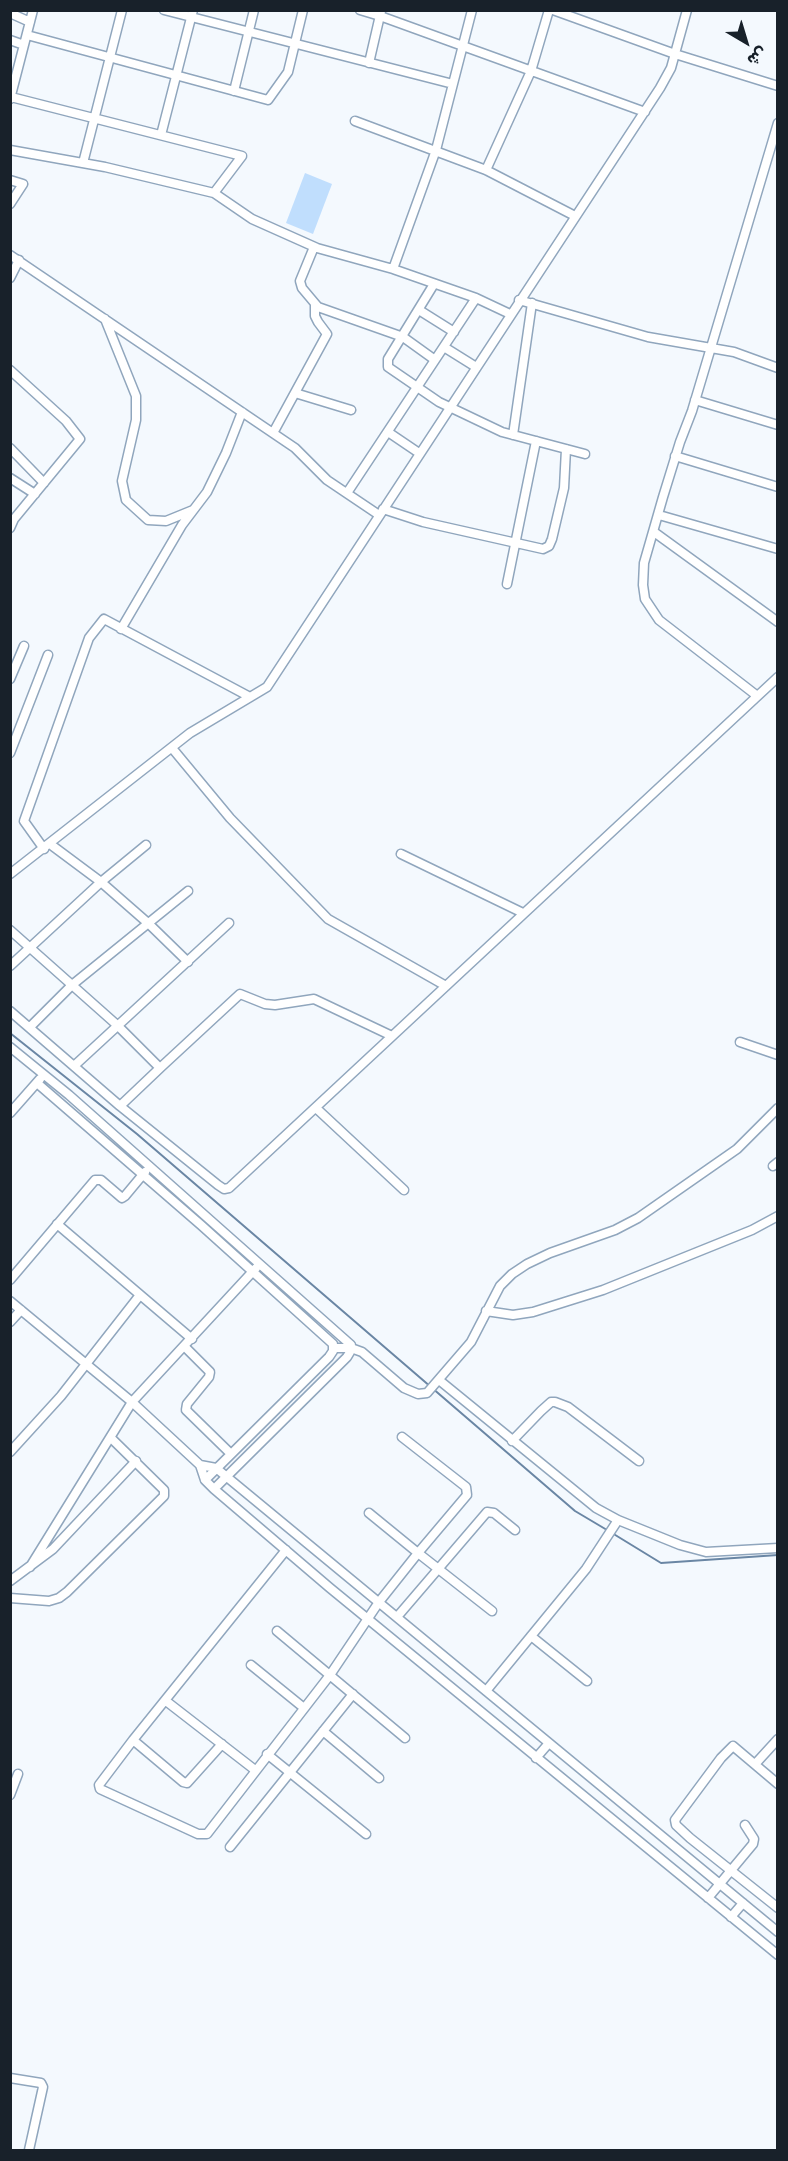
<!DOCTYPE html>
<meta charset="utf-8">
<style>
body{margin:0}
#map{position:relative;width:788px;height:2161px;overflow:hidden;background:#f4f9fe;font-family:Rubik,"Noto Naskh Arabic",sans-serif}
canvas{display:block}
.frame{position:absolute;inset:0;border:12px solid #18212a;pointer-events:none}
.north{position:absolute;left:716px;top:12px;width:60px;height:60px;-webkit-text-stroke:4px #f4f9fe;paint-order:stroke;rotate:142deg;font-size:16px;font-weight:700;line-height:24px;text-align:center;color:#18212a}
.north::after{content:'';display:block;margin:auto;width:21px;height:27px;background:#18212a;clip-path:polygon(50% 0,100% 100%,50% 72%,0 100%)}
</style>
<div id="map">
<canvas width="788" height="2161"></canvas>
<div class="frame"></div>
<div class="north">ش</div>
</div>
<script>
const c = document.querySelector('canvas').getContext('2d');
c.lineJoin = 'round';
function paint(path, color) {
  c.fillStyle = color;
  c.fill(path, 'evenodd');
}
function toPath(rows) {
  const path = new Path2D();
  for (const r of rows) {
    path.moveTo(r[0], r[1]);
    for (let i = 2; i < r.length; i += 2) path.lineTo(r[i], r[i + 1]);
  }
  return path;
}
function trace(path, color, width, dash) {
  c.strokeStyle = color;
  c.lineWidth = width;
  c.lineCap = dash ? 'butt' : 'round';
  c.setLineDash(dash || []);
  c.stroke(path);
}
const green = toPath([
 [305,173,332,184,313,234,286,223]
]);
const stream = toPath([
 [10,1033,137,1134,575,1511,607,1530],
 [612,1533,661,1563,778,1555]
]);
const minor = toPath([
 [164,10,453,84],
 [360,10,380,16,645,112],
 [553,10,675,54,778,86],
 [10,13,30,22],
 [27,35,268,100,288,72,303,10],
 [10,40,24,45],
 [369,63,381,11],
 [234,91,254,10],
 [11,97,242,156,214,193],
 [10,99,33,10],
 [355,121,486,170,575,216],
 [161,135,193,10],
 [10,150,105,167,214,193,252,219,317,248,393,269,476,298,510,314],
 [83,163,122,10],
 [486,170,531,71,549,10],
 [10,180,23,184,10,204],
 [314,247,300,281,302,288,318,307,403,337,435,360],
 [10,255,295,448,327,480,379,515],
 [393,269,436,150,472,10],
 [10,278,19,260],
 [434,284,388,359,388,367,439,402,502,432,585,454],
 [519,300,648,337,734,352,778,368],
 [419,310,454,332],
 [105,319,136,396,136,420,122,481,126,500,148,520,166,521,193,510],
 [444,347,476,367],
 [10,370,66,421,80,439,14,519,10,528],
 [295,393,351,410],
 [695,400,778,425],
 [388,432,419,453],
 [273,433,327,334,318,322,315,316,315,305],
 [513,435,532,303],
 [10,448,44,483],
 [675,456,778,487],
 [10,478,35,494],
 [347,493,476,298],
 [383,509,423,522,543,549,549,546,552,539,564,488,566,449],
 [659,515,778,549],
 [654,532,778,622],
 [507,584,536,441],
 [121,629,182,525,207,492,226,453,242,412],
 [10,679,24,646],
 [756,695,659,620,645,599,643,585,644,563,663,497,680,442,692,411,778,123],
 [172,748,230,818,328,919,446,986],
 [10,753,48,655],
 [50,844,101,882,149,924,188,962],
 [44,849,24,821,89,638,104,619,250,697],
 [401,854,523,913],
 [10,874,190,733,267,687,660,88,671,68,687,10],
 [10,930,117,1025,160,1068,120,1106],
 [10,966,101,882,146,845],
 [10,1011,120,1106,218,1185,224,1189,229,1188,778,677],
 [30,1027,72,985,188,891],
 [740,1042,778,1055],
 [10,1047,69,1095,351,1345,350,1352,347,1357,214,1489],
 [74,1066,229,923],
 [160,1068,240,994,265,1004,275,1005,314,999,392,1036],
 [37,1083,201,1225,333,1344,333,1351,329,1357,205,1480],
 [316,1108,404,1190],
 [10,1113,40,1079],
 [773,1166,778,1162],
 [57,1224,192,1339],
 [10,1280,95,1180,101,1180,122,1198,125,1196,145,1172],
 [10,1301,132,1402,200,1465,205,1480,214,1489,330,1588,778,1955],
 [486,1311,513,1315,533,1312,603,1290,752,1230,778,1216],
 [10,1322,21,1310],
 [185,1347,210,1372,209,1377,187,1404,186,1410,230,1453],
 [333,1348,351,1348,362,1352,404,1388,418,1394,427,1393,471,1342,500,1286,512,1274,527,1264,550,1253,615,1230,638,1218,737,1149,778,1108],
 [439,1380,596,1508,618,1520,680,1545,706,1552,778,1548],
 [512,1441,541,1411,551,1402,555,1402,568,1407,639,1461],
 [10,1452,61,1396,140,1295],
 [200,1465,216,1468,778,1932],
 [369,1513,418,1553,467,1495,466,1487,402,1437],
 [286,1550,133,1740,99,1785,100,1789,198,1834,207,1834,330,1675,379,1602,418,1553,492,1611],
 [30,1567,132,1402,256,1268],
 [10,1581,53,1549,136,1461],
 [10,1598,49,1601,59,1598,67,1592,164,1496,164,1490,111,1438],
 [397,1617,487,1512,494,1513,515,1530],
 [277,1631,405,1738],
 [531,1636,587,1681],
 [251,1665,304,1708],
 [486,1691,586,1569,618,1520],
 [166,1701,255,1770],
 [323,1731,379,1778],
 [133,1740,183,1782,187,1783,222,1744],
 [267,1754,366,1834],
 [536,1758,549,1743],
 [757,1762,778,1739],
 [778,1784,733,1746,721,1758,675,1820,676,1825,690,1838,778,1908],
 [10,1795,18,1774],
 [230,1847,353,1694],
 [708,1898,753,1844,754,1839,745,1825],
 [731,1917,743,1903],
 [10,2078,41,2083,43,2087,29,2150]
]);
paint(green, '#c0defd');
trace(stream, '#6a86a4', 2);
trace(minor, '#90a6bd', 11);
trace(minor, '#fff', 8);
</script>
